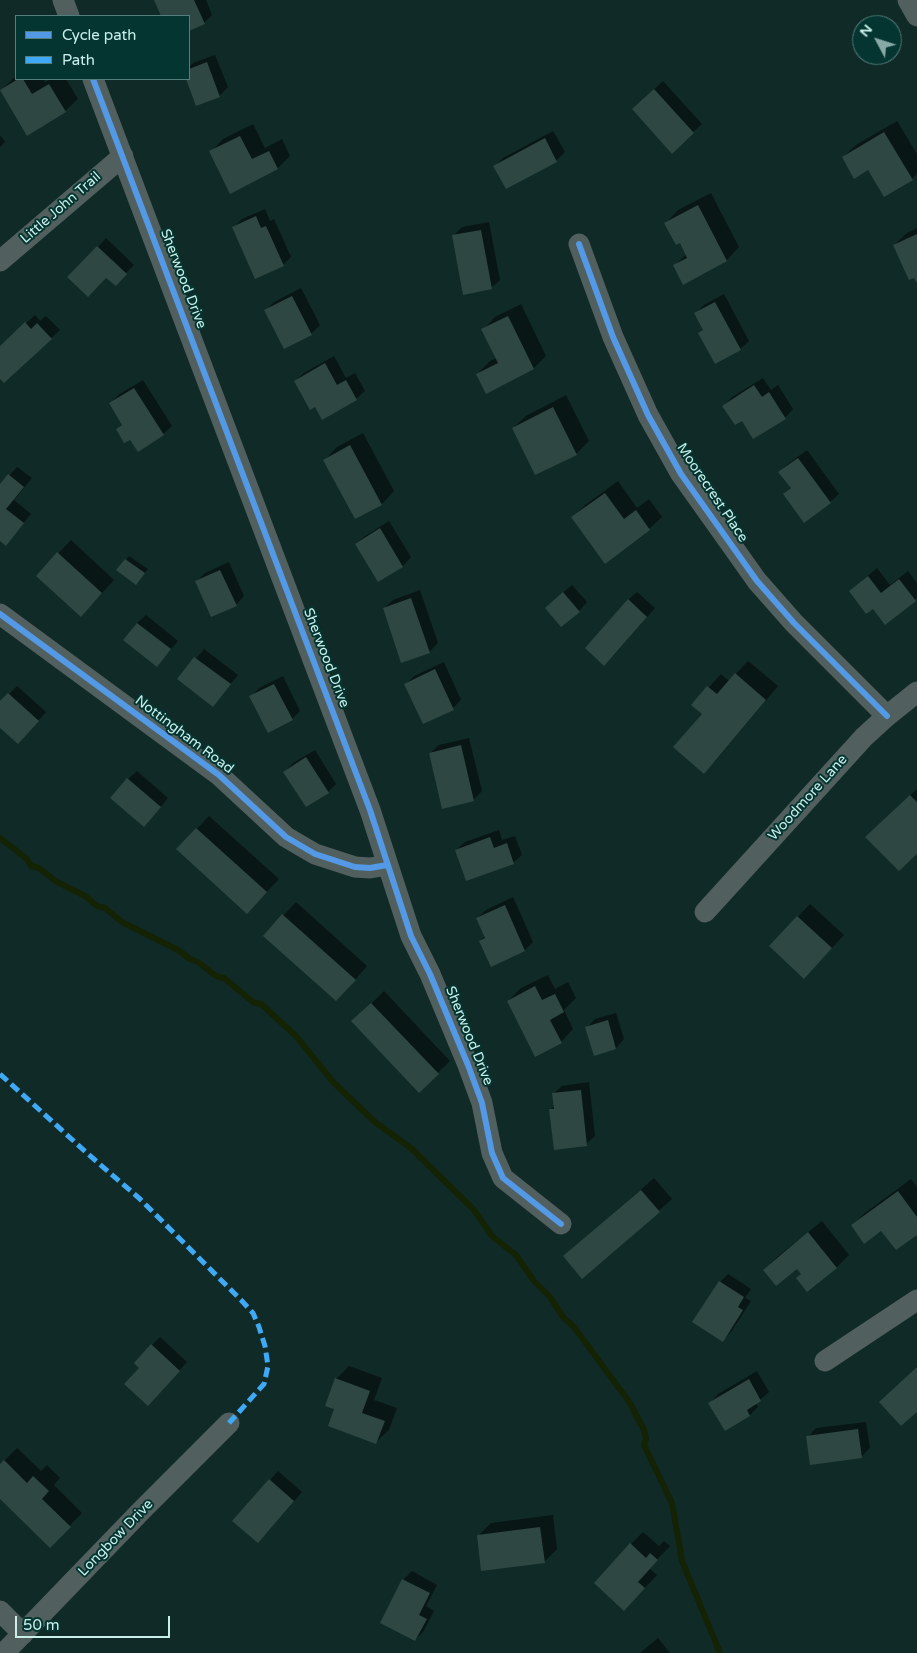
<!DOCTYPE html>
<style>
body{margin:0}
#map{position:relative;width:917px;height:1653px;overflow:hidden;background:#102a28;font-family:"Varela Round",sans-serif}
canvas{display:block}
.legend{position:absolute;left:15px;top:15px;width:175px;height:65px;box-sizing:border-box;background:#053531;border:1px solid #537f7b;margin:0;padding:6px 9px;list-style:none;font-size:15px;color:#c9efeb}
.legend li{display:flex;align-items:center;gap:10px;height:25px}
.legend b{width:25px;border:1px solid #537f7b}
.north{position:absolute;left:852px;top:15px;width:50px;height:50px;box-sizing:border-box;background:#053531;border:1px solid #537f7b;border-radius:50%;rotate:310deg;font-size:14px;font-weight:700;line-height:20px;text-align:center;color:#c9efeb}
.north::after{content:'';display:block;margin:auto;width:18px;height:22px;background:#88aaa7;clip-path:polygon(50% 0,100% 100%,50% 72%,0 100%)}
.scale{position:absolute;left:15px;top:1616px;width:155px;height:22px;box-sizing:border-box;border:2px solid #c9efeb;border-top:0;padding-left:6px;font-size:15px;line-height:18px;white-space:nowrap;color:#c9efeb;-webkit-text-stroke:4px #053531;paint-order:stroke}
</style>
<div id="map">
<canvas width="917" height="1653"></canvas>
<ul class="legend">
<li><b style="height:6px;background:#5399e6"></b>Cycle path</li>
<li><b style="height:6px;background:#3fa9f5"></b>Path</li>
</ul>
<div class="north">N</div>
<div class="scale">50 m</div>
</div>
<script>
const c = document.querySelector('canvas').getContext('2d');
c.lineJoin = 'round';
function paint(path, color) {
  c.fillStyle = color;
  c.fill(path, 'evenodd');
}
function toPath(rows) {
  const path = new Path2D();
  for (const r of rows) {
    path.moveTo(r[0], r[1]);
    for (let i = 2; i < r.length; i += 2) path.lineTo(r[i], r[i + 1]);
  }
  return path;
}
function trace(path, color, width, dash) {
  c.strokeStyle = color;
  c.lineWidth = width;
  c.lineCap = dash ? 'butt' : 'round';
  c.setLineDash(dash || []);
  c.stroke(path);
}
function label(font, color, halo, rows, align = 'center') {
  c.font = font + ' "Varela Round",sans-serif';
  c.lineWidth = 4;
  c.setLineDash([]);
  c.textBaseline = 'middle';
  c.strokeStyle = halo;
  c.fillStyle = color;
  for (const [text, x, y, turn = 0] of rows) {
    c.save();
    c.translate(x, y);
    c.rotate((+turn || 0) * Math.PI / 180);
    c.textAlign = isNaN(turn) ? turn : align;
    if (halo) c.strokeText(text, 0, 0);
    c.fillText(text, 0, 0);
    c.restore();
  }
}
const shadow = toPath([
 [155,0,206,0,212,15,204,23,189,30,189,16,163,16],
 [215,55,228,87,219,96,197,104,188,79,189,68,193,63],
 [16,76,16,79,43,79,45,82,51,79,66,79,78,99,65,111,1,90],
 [663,81,702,124,693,132,642,101],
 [897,121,917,154,917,174,912,179,869,169,843,157,856,145],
 [253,124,265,148,282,139,290,156,278,168,231,192,211,152,223,139],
 [553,131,565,152,556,161,506,188,495,166,503,158],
 [0,135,5,142,0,147],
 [711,193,739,247,727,260,684,283,675,265,687,254,680,241,666,223,678,210],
 [265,209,270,221,274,219,291,257,283,265,233,228,242,219],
 [489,222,500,280,491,288,453,236,462,227],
 [917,228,917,280,894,245,907,233],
 [106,238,134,265,115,284,106,276,98,247],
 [301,288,320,325,311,334,266,310,274,302],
 [724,294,749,341,740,349,715,362,699,333,704,329,696,313,704,305],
 [521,304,546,356,534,368,486,392,477,374,490,361,497,358,483,330,495,317],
 [35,315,40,321,46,316,60,330,4,381,0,377,0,347],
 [334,356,346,378,355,373,365,391,356,399,315,406,295,381,304,373],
 [763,378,771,390,778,385,793,409,785,418,742,419,724,406,732,397],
 [143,380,172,426,163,434,117,429,123,423,110,404,118,395],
 [566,395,589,441,576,454,513,428,526,416],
 [363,433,394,491,382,504,356,518,325,460,337,447],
 [807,450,839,494,830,502,804,521,784,494,791,487,780,472,788,464],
 [17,467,32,478,14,500,31,514,6,544,0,539,0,486],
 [618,481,637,508,649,499,662,517,649,529,573,517,585,505],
 [389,521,411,557,403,566,379,581,356,544,365,536],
 [71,540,114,580,93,603,37,576],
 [129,556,148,569,139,580,126,560],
 [229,562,244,596,236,605,196,582,205,573],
 [877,568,890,585,908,571,917,583,917,598,885,623,873,607,850,591],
 [572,585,587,602,579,611,554,600],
 [420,590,438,643,429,652,384,608,393,600],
 [637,592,655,608,613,656,628,600],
 [146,615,178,641,157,665,137,623],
 [204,649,238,675,213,705,179,679],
 [748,661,778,686,717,759,704,772,704,714,693,705,721,674,729,681],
 [444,662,461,700,453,708,406,684,414,676],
 [283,676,300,711,292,719,251,697,259,688],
 [17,686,46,712,26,734,0,726,0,703],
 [469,738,482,791,473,800,430,753,439,745],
 [315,750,336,784,328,792,285,772,293,763],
 [137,771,168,798,152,817,128,779],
 [917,789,917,852,880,824],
 [209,816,279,879,260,899,178,849],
 [499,830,502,840,515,836,522,855,513,863,456,850,465,842],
 [513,897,533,942,525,950,491,965,480,941,485,936,477,918,486,910],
 [296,902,367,966,349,987,265,935],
 [810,904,844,935,817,964,770,946],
 [548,975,555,989,568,982,576,998,564,1010,573,1029,561,1042,508,1001,521,988],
 [384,991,450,1061,419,1091,366,1009],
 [616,1013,624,1039,616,1048,595,1054,587,1028,595,1019],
 [589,1082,595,1136,586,1144,550,1110,554,1106,553,1094,562,1086],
 [654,1178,672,1199,582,1278,565,1257],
 [911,1179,917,1187,917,1233,852,1225,865,1213],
 [822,1221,849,1255,837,1267,807,1291,803,1273,798,1267,764,1270,777,1257],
 [728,1274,751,1289,745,1298,751,1301,731,1332,722,1341,720,1282],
 [160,1337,187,1362,156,1396,141,1367,152,1345],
 [349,1366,382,1378,374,1400,397,1408,389,1430,376,1442,336,1408,336,1379],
 [757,1371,769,1392,756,1403,758,1407,750,1415,710,1403,718,1394],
 [866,1422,870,1448,861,1457,808,1437,816,1428],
 [17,1448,41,1471,47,1465,60,1478,54,1485,82,1513,50,1546,0,1497,0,1465],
 [278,1471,302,1492,266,1533,270,1480],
 [553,1515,557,1549,544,1562,478,1536,491,1523],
 [643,1532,659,1546,664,1541,670,1546,649,1568,657,1575,637,1596,631,1544],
 [412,1571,437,1585,426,1606,434,1611,423,1632,415,1640,403,1580],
 [658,1638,670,1653,640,1653]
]);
const stream = toPath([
 [0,838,27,859,31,866,39,868,57,882,85,896,97,906,105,908,122,922,178,950,190,959,198,962,216,976,224,978,253,1002,261,1004,295,1035,334,1083,375,1122,412,1149,474,1210,492,1236,516,1255,534,1281,550,1297,563,1317,574,1327,630,1403,644,1430,646,1439,644,1445,672,1503,682,1561,720,1653]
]);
const building = toPath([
 [154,0,194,0,205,24,189,31,189,16,161,16],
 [207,62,220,97,196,106,186,79,189,79,189,69],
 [18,79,23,79,32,94,49,84,66,112,27,136,0,90],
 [654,89,694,133,672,154,632,109],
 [884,132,913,180,884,197,868,170,854,179,842,157],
 [240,136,252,159,269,151,278,169,230,194,209,151],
 [545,138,557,162,506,189,493,166],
 [698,205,727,261,683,285,673,265,687,258,680,243,676,245,664,223],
 [256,216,261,228,266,226,284,266,255,279,232,227],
 [481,230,492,289,463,295,452,235],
 [917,234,917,283,914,278,909,280,893,245],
 [97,246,127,274,116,286,106,278,88,297,67,277],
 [292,296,312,335,284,349,264,310],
 [715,302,741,350,715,364,698,333,703,330,694,313],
 [508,316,534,369,486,394,476,374,498,363,481,329],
 [25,322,31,329,37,323,52,339,4,383,0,379,0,346],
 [325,363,337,385,346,380,357,400,322,420,315,407,310,410,294,381],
 [754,385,762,397,769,392,786,419,753,439,742,421,735,425,722,406],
 [134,388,164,435,138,452,130,440,124,443,116,429,122,425,109,403],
 [553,407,577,455,535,475,512,428],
 [350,445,382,505,355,519,323,460],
 [798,458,831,503,804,523,783,494,791,488,778,472],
 [8,474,24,487,6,509,24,523,6,546,0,541,0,484],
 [605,493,624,519,636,510,650,530,605,564,571,517],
 [380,528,403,567,378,582,355,544],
 [57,552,102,593,81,617,36,576],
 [125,559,145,573,136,585,116,570],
 [220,570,237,606,211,617,195,581],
 [868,576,881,593,899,579,916,601,885,625,873,609,866,614,849,591],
 [563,592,580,612,561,627,545,608],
 [411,598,430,653,401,663,383,608],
 [628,599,647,617,604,666,585,648],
 [137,623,171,649,157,667,123,640],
 [194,657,231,684,213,707,177,679],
 [435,669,454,710,423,724,404,684],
 [735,673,766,700,704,774,673,747,702,714,691,705,707,686,717,694],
 [274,684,293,720,268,733,249,696],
 [8,693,39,721,18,744,0,728,0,701],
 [461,745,474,801,442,809,429,753],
 [306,757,329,793,306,807,283,772],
 [127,778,161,807,144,827,110,798],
 [910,795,917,802,917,854,899,871,865,837],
 [196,828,267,892,247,914,176,849],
 [490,837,494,848,507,843,514,864,466,881,455,850],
 [505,905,525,951,491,967,479,941,485,938,476,918],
 [282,914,356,980,336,1001,263,936],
 [797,916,832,948,804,979,769,946],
 [535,986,542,1000,555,994,564,1012,550,1020,562,1043,535,1057,507,1001],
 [371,1003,439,1074,419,1093,351,1021],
 [608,1020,616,1049,594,1056,585,1027],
 [581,1090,587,1146,554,1150,549,1109,554,1109,552,1093],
 [641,1190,660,1212,582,1279,563,1256],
 [898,1191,917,1217,917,1235,896,1250,881,1231,864,1244,851,1225],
 [808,1232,837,1268,807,1292,796,1278,801,1274,797,1269,776,1286,763,1270],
 [719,1281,744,1297,738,1307,743,1310,723,1342,692,1322],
 [151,1344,180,1371,148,1406,124,1384,139,1368,134,1363],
 [917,1367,917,1412,901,1426,879,1402],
 [335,1378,370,1391,362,1413,385,1421,376,1444,328,1426,334,1409,325,1406],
 [749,1379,761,1401,747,1410,750,1416,725,1431,708,1403],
 [858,1429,862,1458,810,1465,806,1436],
 [4,1460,27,1483,33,1476,49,1491,42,1499,71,1527,50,1548,0,1499,0,1464],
 [269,1479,294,1501,258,1543,232,1521],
 [540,1527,545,1563,481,1571,477,1535],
 [630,1543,646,1558,650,1553,658,1560,638,1582,645,1588,624,1611,594,1583],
 [402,1579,430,1593,419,1615,427,1619,415,1641,380,1623]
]);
const minor = toPath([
 [63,0,69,16],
 [908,0,917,16],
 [93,79,370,810,411,936,430,974,468,1065,482,1103,492,1153,503,1178,561,1224],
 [579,244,613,337,648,415,681,474,757,581,794,623,887,716],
 [0,261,123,156],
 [0,614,219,775,286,837,315,854,355,867,370,868,387,865],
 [705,912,864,737,887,716,917,692],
 [825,1361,917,1300],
 [0,1611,23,1634],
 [4,1653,141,1511,229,1423]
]);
const quiet = toPath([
 [0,1074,88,1154,140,1199,241,1300,253,1313,259,1327,265,1346,268,1366,264,1384,229,1423]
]);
const cycleway = toPath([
 [93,79,370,810,411,936,430,974,468,1065,482,1103,492,1153,503,1178,561,1224],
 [579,244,613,337,648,415,681,474,757,581,794,623,887,716],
 [0,614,219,775,286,837,315,854,355,867,370,868,387,865]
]);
const streetNames = [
 ["Little John Trail",61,208,-41],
 ["Sherwood Drive",183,279,69],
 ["Moorecrest Place",712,493,56],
 ["Sherwood Drive",326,658,69],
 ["Nottingham Road",184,735,37],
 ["Woodmore Lane",808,798,-48],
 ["Sherwood Drive",469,1036,68],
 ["Longbow Drive",116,1538,-46]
];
paint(shadow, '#0007');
trace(stream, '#142304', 6);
paint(building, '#2f4743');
trace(minor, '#51605e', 21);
trace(quiet, '#3fa9f5', 5, [10, 5]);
trace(cycleway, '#5399e6', 6);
label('14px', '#c9efeb', '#053531', streetNames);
</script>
